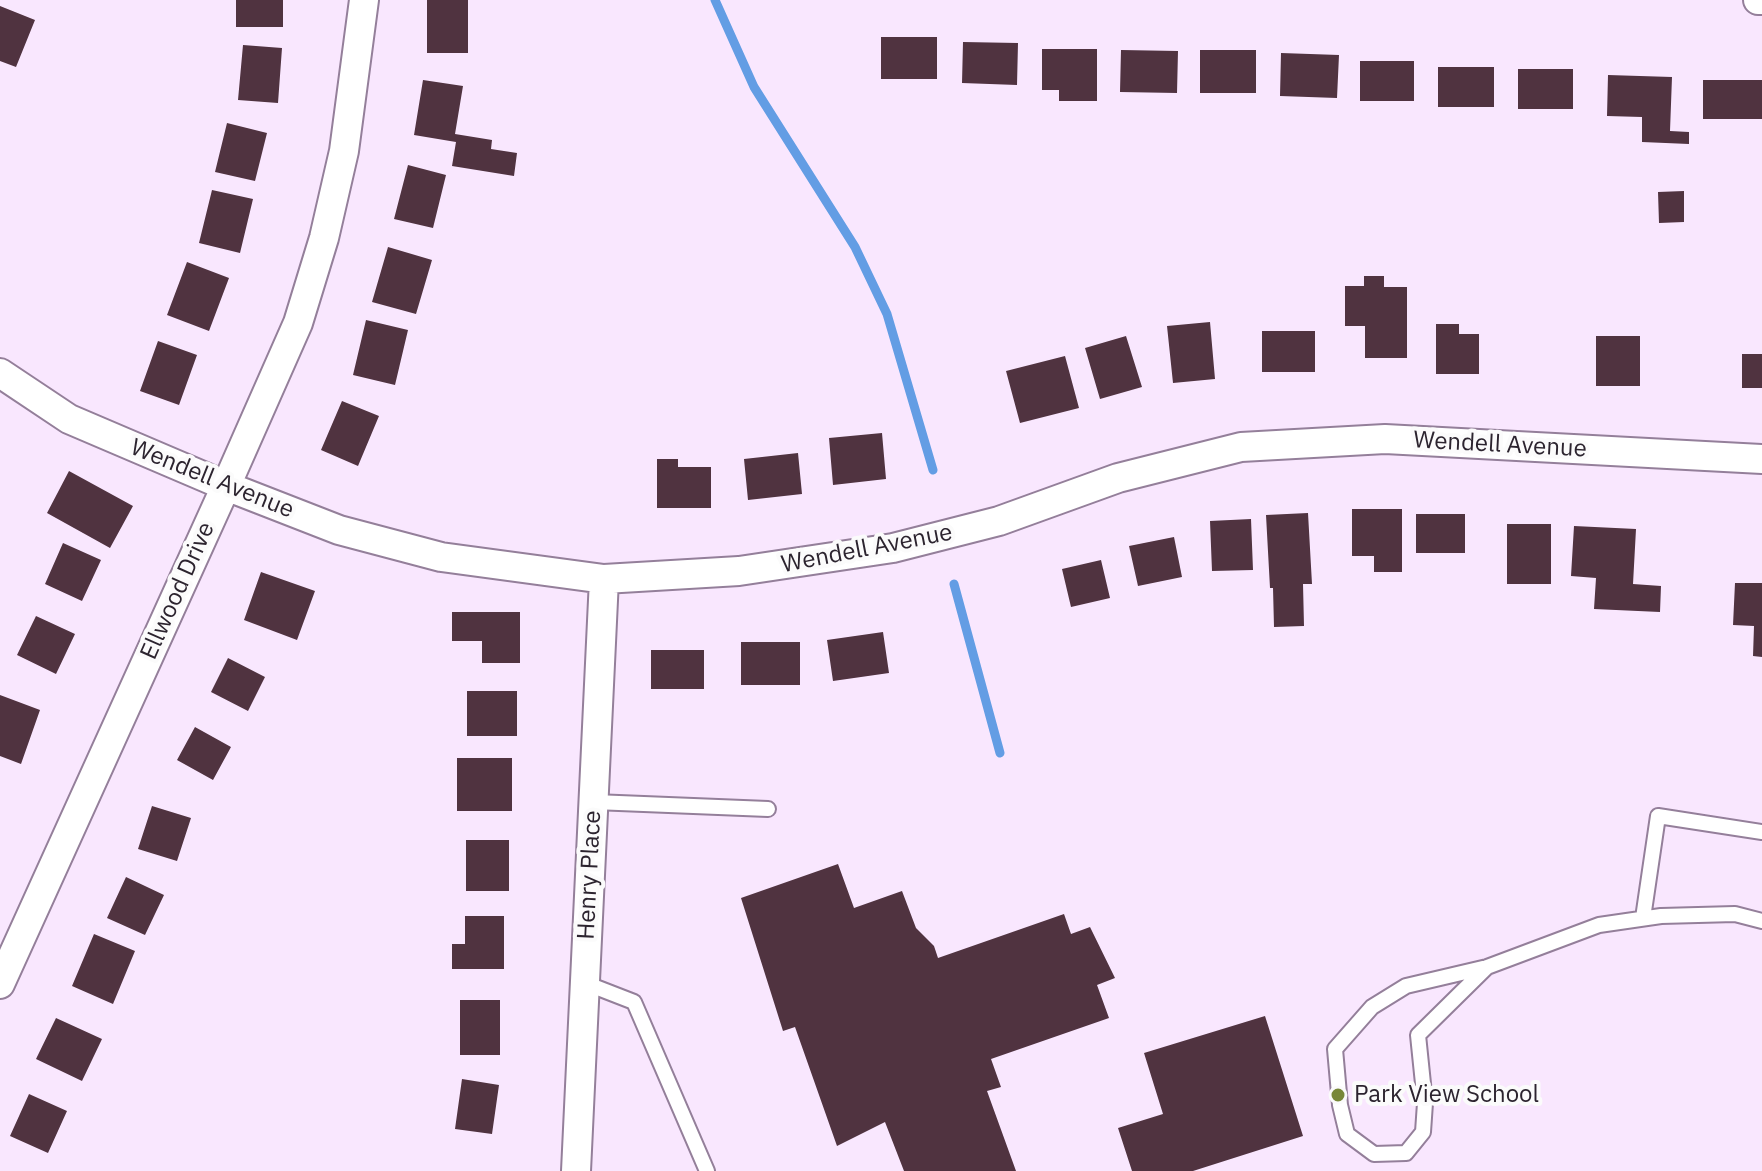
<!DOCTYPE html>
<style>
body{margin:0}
canvas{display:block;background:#f9e7fe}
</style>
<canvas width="1762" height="1171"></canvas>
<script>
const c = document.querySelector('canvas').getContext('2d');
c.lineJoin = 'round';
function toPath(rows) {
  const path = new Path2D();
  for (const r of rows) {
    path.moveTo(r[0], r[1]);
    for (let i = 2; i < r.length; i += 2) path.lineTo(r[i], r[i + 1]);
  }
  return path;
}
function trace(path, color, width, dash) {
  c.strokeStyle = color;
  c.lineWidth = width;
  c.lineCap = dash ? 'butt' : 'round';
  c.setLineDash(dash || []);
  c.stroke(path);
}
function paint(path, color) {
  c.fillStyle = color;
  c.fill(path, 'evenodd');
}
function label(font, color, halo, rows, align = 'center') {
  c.font = font + ' "IBM Plex Sans",sans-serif';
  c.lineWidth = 8;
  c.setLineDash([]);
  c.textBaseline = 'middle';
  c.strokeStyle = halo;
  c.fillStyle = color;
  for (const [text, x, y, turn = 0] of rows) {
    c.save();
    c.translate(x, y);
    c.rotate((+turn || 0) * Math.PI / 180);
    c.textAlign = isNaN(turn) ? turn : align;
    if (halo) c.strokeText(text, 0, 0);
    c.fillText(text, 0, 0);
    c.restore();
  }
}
const stream = toPath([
 [715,0,754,87,855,247,887,314,933,470],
 [954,584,1000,753]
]);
const building = toPath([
 [236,0,283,0,283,27,236,27],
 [427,0,468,0,468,53,427,53],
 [0,6,35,20,16,67,0,61],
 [881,37,937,37,937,79,881,79],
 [963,42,1018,43,1017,85,962,83],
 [243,45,282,48,278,103,238,100],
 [1042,49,1097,49,1097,101,1059,101,1059,90,1042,90],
 [1121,50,1178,51,1177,93,1120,92],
 [1200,50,1256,50,1256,93,1200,93],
 [1281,53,1339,55,1337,98,1280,96],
 [1360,61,1414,61,1414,101,1360,101],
 [1438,67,1494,67,1494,107,1438,107],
 [1518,69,1573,69,1573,109,1518,109],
 [1608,75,1672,77,1670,131,1689,132,1689,144,1642,142,1642,117,1607,116],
 [423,80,463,86,455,134,492,140,491,149,517,153,514,176,452,166,456,142,414,135],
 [1703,80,1762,80,1762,119,1703,119],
 [227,123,267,133,255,181,215,172],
 [408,165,446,175,433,228,394,219],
 [212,190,253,199,240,253,199,243],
 [1684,191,1684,222,1659,223,1658,192],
 [388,247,432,260,416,314,372,302],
 [187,262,229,278,209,331,167,315],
 [1364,276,1384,276,1384,287,1407,287,1407,358,1365,358,1365,326,1345,326,1345,286,1364,286],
 [366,320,408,330,395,385,353,375],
 [1210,322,1215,379,1173,383,1167,326],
 [1436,324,1459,324,1459,334,1479,334,1479,374,1436,374],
 [1262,331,1315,331,1315,372,1262,372],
 [1126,336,1142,387,1100,399,1085,348],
 [1596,336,1640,336,1640,386,1596,386],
 [158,341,197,355,179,405,140,391],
 [1742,354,1762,354,1762,388,1742,388],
 [1065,356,1079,408,1020,423,1006,371],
 [342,401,379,416,358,466,321,450],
 [882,433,886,479,833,485,829,438],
 [798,453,802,494,748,500,744,459],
 [657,459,678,459,678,467,711,467,711,508,657,508],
 [69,471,133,506,110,548,47,513],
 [1352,509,1402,509,1402,572,1374,572,1374,556,1352,556],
 [1308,513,1312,584,1303,584,1304,626,1274,627,1273,588,1270,588,1266,515],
 [1416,514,1465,514,1465,553,1416,553],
 [1251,519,1253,570,1212,571,1210,521],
 [1507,524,1551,524,1551,584,1507,584],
 [1574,526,1636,529,1633,584,1661,586,1660,612,1594,609,1596,578,1571,576],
 [1174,537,1182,577,1138,586,1129,546],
 [63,543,101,560,82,601,45,584],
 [1101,560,1110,598,1071,607,1062,569],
 [261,572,315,591,297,640,244,620],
 [1735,583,1762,583,1762,657,1753,656,1754,626,1733,625],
 [452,612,520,612,520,663,482,663,482,641,452,641],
 [36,616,75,634,56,674,17,655],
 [883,632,889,673,833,681,827,640],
 [741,642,800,642,800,685,741,685],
 [651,650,704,650,704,689,651,689],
 [228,658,265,677,248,711,211,692],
 [467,691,517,691,517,736,467,736],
 [0,695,40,710,21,764,0,756],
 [195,727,231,747,213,780,177,760],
 [457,758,512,758,512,811,457,811],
 [152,806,191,818,177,861,138,849],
 [466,840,509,840,509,891,466,891],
 [838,864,854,908,902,891,916,928,934,946,938,958,1064,914,1071,934,1090,927,1115,978,1097,985,1109,1018,991,1059,1001,1087,987,1091,1016,1171,904,1171,885,1122,837,1146,795,1027,783,1031,741,898],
 [126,877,164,895,145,935,107,918],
 [465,916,504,916,504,969,452,969,452,944,465,944],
 [94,934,135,951,113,1004,72,986],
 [460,1000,500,1000,500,1055,460,1055],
 [1265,1016,1303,1136,1193,1171,1132,1171,1118,1128,1163,1114,1144,1053],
 [56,1018,102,1039,82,1081,36,1059],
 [462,1079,499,1085,492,1134,455,1129],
 [29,1094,67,1111,48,1153,10,1136]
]);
const lane = toPath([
 [594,802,768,809],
 [1643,918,1658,816,1762,832],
 [1487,967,1418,1035,1425,1103,1423,1132,1406,1153,1374,1154,1347,1134,1340,1105,1335,1049,1372,1007,1406,986,1487,967,1599,925,1661,916,1735,914,1762,921],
 [585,983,634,1002,707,1171]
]);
const street = toPath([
 [1758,0,1762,0],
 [0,373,69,419,226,486,339,530,441,557,604,579,739,571,893,548,999,521,1118,478,1241,447,1385,439,1762,459],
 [0,984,226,486,298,323,324,238,344,151,364,0],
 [576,1171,604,579]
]);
const markers = [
 [1338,1095,8,"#788838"]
];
const streetNames = [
 ["Wendell Avenue",1500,445,3],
 ["Wendell Avenue",212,479,22],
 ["Wendell Avenue",867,549,-11],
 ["Ellwood Drive",178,591,-66],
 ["Henry Place",590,875,-87]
];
const poiNames = [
 ["Park View School",1354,1095]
];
trace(stream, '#639de4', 9);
paint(building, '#503340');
trace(lane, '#947f9a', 18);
trace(street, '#947f9a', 32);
trace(lane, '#fff', 14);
trace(street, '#fff', 28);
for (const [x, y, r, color] of markers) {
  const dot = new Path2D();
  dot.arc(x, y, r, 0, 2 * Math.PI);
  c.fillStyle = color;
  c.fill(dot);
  trace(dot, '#fbfbfb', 3);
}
label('24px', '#2c242f', '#fbfbfb', streetNames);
label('24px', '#2c242f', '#fbfbfb', poiNames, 'left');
</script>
